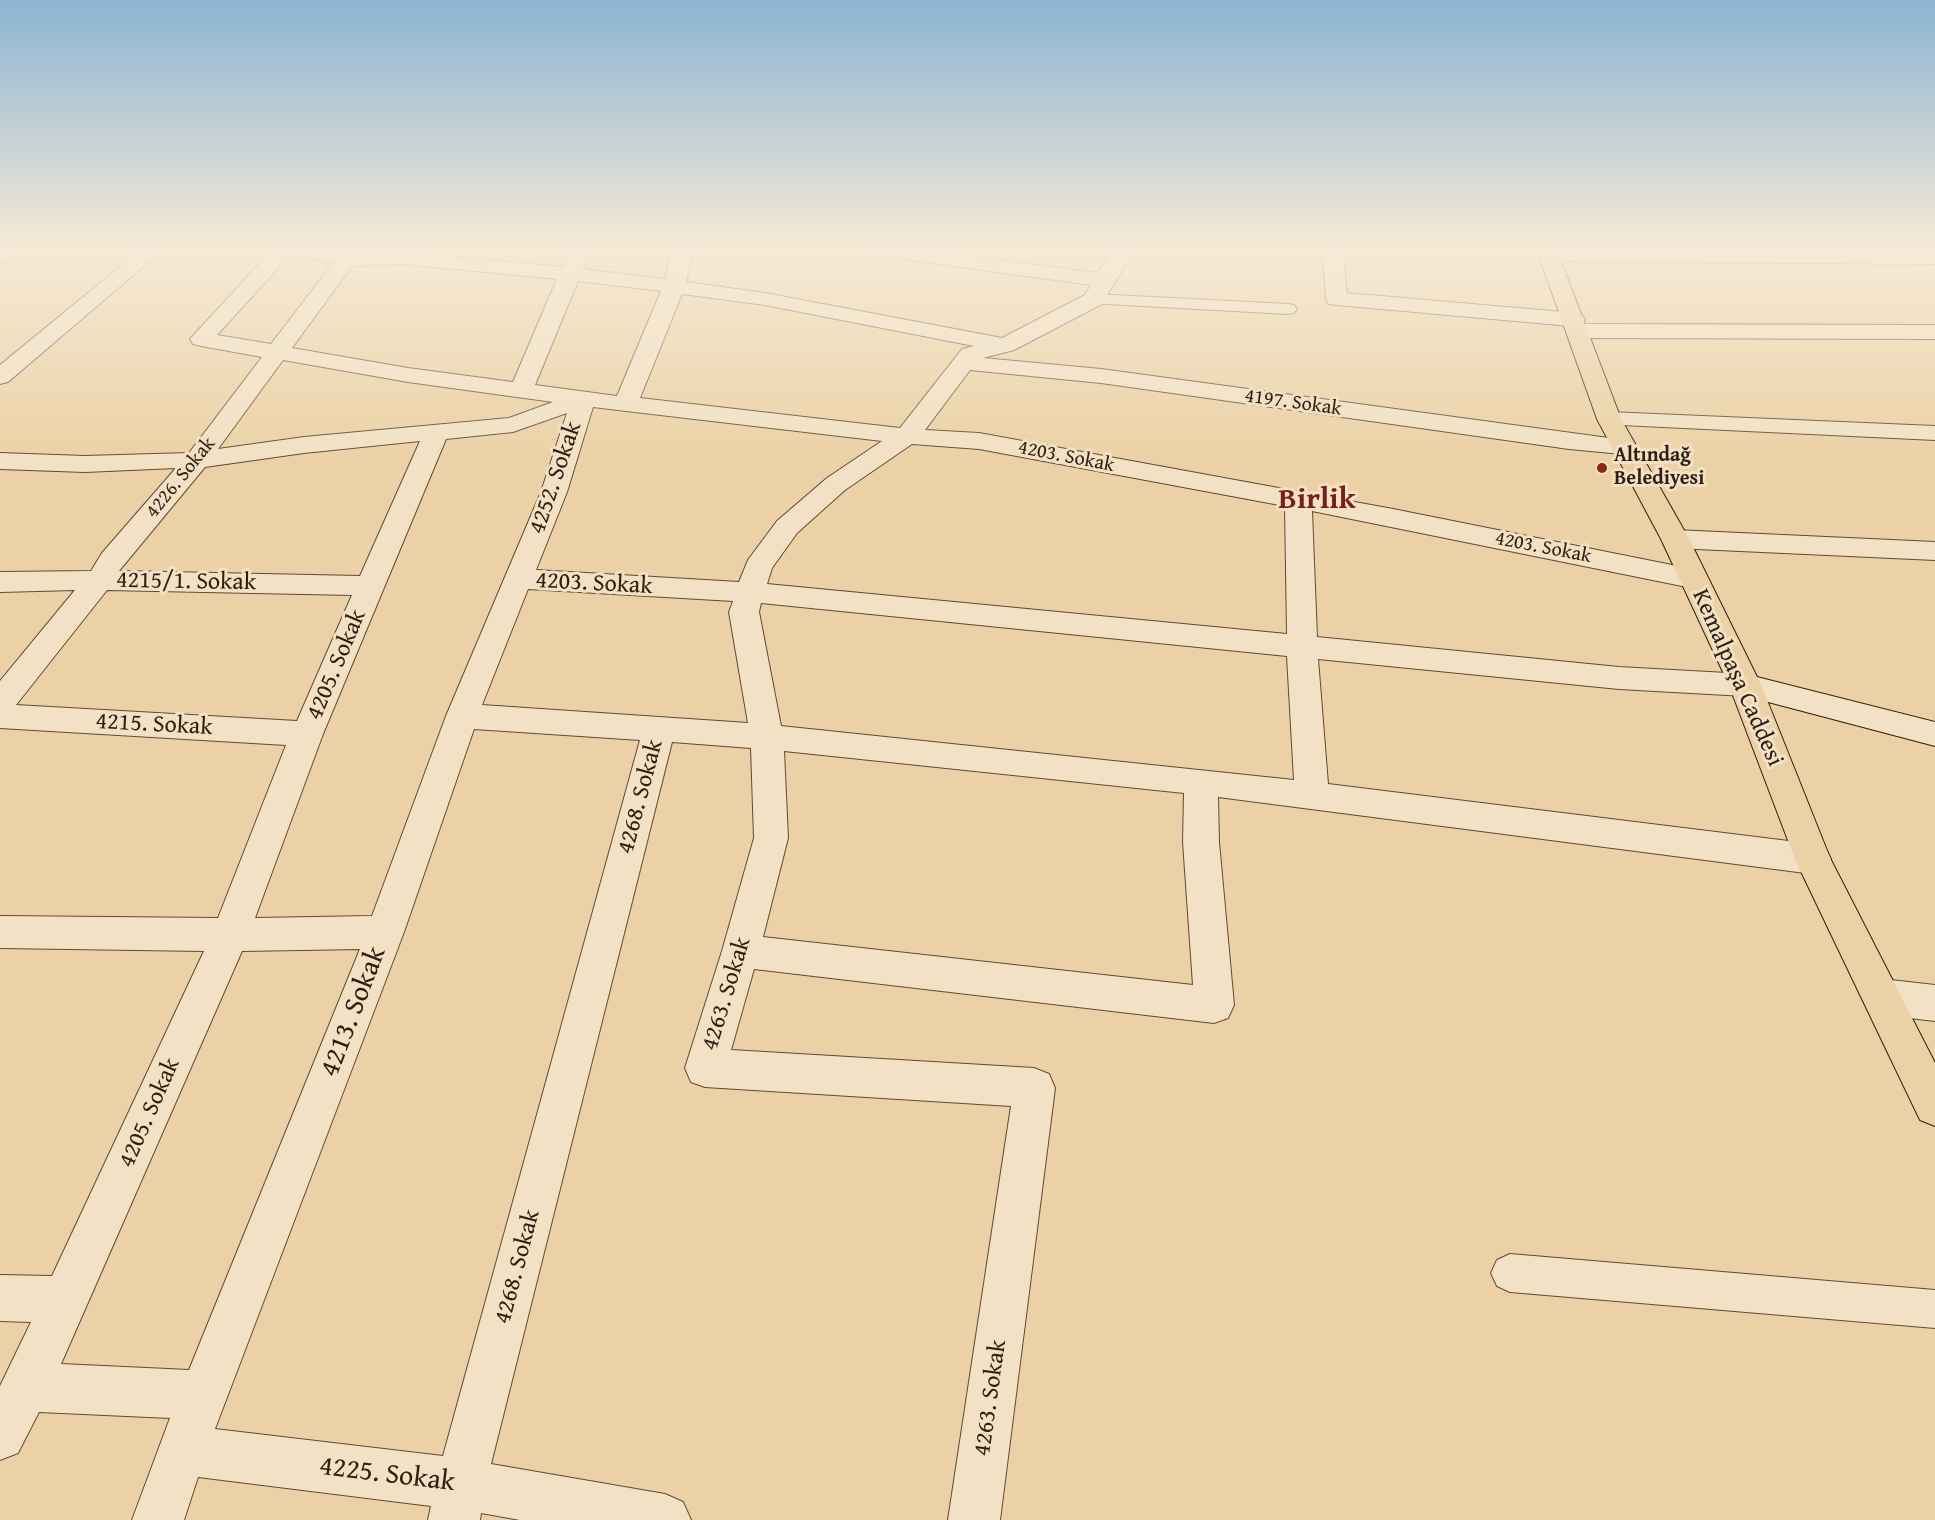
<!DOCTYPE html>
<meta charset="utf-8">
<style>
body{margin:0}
canvas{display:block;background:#ebd1a5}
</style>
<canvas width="1935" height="1520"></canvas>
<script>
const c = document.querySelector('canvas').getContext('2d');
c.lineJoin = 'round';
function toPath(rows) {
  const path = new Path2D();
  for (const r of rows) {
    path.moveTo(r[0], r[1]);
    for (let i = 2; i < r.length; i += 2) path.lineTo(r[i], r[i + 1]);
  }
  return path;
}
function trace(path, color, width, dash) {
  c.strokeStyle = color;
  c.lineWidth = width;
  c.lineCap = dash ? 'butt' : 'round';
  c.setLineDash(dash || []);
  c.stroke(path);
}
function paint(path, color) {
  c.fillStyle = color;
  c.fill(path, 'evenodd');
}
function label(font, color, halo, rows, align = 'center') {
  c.font = font + ' "Gentium Book Plus",serif';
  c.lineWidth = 6;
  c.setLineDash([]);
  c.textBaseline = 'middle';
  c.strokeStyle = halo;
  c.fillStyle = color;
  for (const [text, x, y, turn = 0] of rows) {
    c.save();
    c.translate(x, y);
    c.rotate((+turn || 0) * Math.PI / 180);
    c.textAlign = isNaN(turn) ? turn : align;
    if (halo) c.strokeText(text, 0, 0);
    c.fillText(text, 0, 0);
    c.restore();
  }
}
const lane = toPath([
 [1094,294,1288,304,1294,305,1297,309,1294,313,1288,314,1088,303,1085,299,1088,295,1094,294],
 [1510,1254,1935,1290,1935,1328,1510,1292,1497,1286,1491,1273,1497,1260,1510,1254]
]);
const street = toPath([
 [0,248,22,248,7,260,0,262,0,248],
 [143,248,165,248,8,382,0,384,0,365,143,248],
 [274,248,318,248,341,253,345,248,365,248,361,253,402,252,563,267,571,248,591,248,583,269,665,279,673,248,693,248,686,282,765,293,1002,338,1085,295,1091,285,866,254,859,252,856,248,910,248,1097,273,1115,248,1135,248,1102,304,1014,350,983,358,1101,369,1631,441,1635,446,1631,451,1622,454,1569,449,1101,383,970,370,925,430,979,433,1393,509,1702,571,1706,578,1702,585,1692,588,1312,511,1317,637,1619,667,1745,674,1756,677,1761,685,1756,693,1745,696,1619,689,1318,659,1328,784,1813,844,1826,849,1831,859,1826,869,1813,874,1218,797,1219,842,1234,1005,1228,1018,1214,1023,754,969,731,1050,1034,1068,1049,1074,1055,1088,1000,1520,948,1520,1011,1106,705,1087,691,1082,685,1068,722,951,754,838,751,748,672,742,491,1464,665,1494,683,1502,691,1520,520,1520,481,1513,480,1520,428,1520,431,1506,198,1477,184,1520,132,1520,170,1418,39,1412,18,1453,0,1460,0,1386,31,1322,0,1321,0,1275,52,1276,204,951,0,948,0,916,218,918,286,745,0,728,0,681,75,590,0,592,0,572,91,571,102,553,176,468,85,472,0,469,0,453,85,456,189,453,262,357,201,346,193,344,190,339,274,248],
 [291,254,333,263,271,344,217,335,291,254],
 [402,264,557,279,513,382,408,368,292,348,352,266,402,264],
 [578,281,661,291,617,396,535,385,578,281],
 [682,294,765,305,974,346,962,349,900,428,640,398,682,294],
 [283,360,408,382,553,402,509,418,304,437,218,449,283,360],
 [593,407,626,411,882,441,827,478,777,521,748,560,739,582,536,570,567,492,593,407],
 [567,413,541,492,446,716,372,916,255,918,323,734,446,439,513,432,567,413],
 [420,441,360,576,119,571,205,467,304,453,420,441],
 [912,444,979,449,1285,506,1287,634,767,584,772,568,797,533,845,490,912,444],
 [528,589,733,601,729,612,748,723,482,705,528,589],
 [107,590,352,595,297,721,16,705,107,590],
 [761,603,1287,656,1294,780,781,726,759,612,761,603],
 [474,729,640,740,443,1456,215,1429,404,932,474,729],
 [784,751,1184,793,1183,842,1193,985,763,937,788,838,784,751],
 [360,949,189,1370,61,1364,242,951,360,949],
 [1322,248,1342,248,1347,293,1574,313,1582,315,1585,320,1582,324,1935,325,1935,339,1578,338,1570,336,1567,331,1570,326,1337,305,1329,304,1326,299,1322,248],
 [1550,251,1935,252,1935,264,1543,261,1540,257,1543,253,1550,251],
 [1609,412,1935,426,1935,440,1600,424,1597,419,1600,414,1609,412],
 [1675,530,1935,542,1935,560,1675,548,1665,545,1661,539,1665,533,1675,530],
 [1882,979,1935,985,1935,1021,1882,1015,1868,1010,1863,997,1868,984,1882,979]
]);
const secondary = toPath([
 [1745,674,1935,722,1935,746,1734,693,1729,685,1734,677,1745,674]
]);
const primary = toPath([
 [1536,248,1556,248,1621,419,1689,539,1761,685,1830,858,1935,1063,1935,1126,1920,1120,1795,859,1729,685,1661,539,1597,419,1536,248]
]);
const markers = [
 [1602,468,6,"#8f2418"]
];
const farStreetnames = [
 ["4197. Sokak",1293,403,8],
 ["4203. Sokak",1066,457,11],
 ["4226. Sokak",181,478,-51],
 ["4203. Sokak",1543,548,11]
];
const farPoinames = [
 ["Altındağ",1614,456],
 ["Belediyesi",1614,479]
];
const streetNames = [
 ["4252. Sokak",556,478,-71],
 ["4215/1. Sokak",186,582,1],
 ["4203. Sokak",594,584,3],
 ["4205. Sokak",337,665,-67],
 ["Kemalpaşa Caddesi",1737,678,66],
 ["4215. Sokak",154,725,3],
 ["4268. Sokak",641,797,-75],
 ["4263. Sokak",727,994,-73],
 ["4205. Sokak",150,1113,-66],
 ["4268. Sokak",518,1267,-75],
 ["4263. Sokak",991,1398,-82]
];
const nearStreetnames = [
 ["4213. Sokak",354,1012,-69],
 ["4225. Sokak",387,1475,7]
];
const districtNames = [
 ["Birlik",1317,500]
];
trace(lane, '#5e4b37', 2);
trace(street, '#5e4b37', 2);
trace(secondary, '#2f1e12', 2);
trace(primary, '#2f1e12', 2);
paint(lane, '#f2e1c4');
paint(street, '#f2e1c4');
paint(secondary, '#f2e1c4');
paint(primary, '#ebd1a5');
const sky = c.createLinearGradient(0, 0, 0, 461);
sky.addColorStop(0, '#8bb4d3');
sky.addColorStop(0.54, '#f6ead6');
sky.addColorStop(1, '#f6ead600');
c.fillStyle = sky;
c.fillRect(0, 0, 1935, 461);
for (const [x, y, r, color] of markers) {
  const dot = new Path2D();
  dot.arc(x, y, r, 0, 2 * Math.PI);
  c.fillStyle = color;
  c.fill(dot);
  trace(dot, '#f2e1c4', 2);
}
label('20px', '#2f1e12', '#f2e1c4', farStreetnames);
label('bold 20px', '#2f1e12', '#f2e1c4', farPoinames, 'left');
label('24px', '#2f1e12', '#f2e1c4', streetNames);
label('28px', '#2f1e12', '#f2e1c4', nearStreetnames);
label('bold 30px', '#7a1f14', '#f2e1c4', districtNames);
</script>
